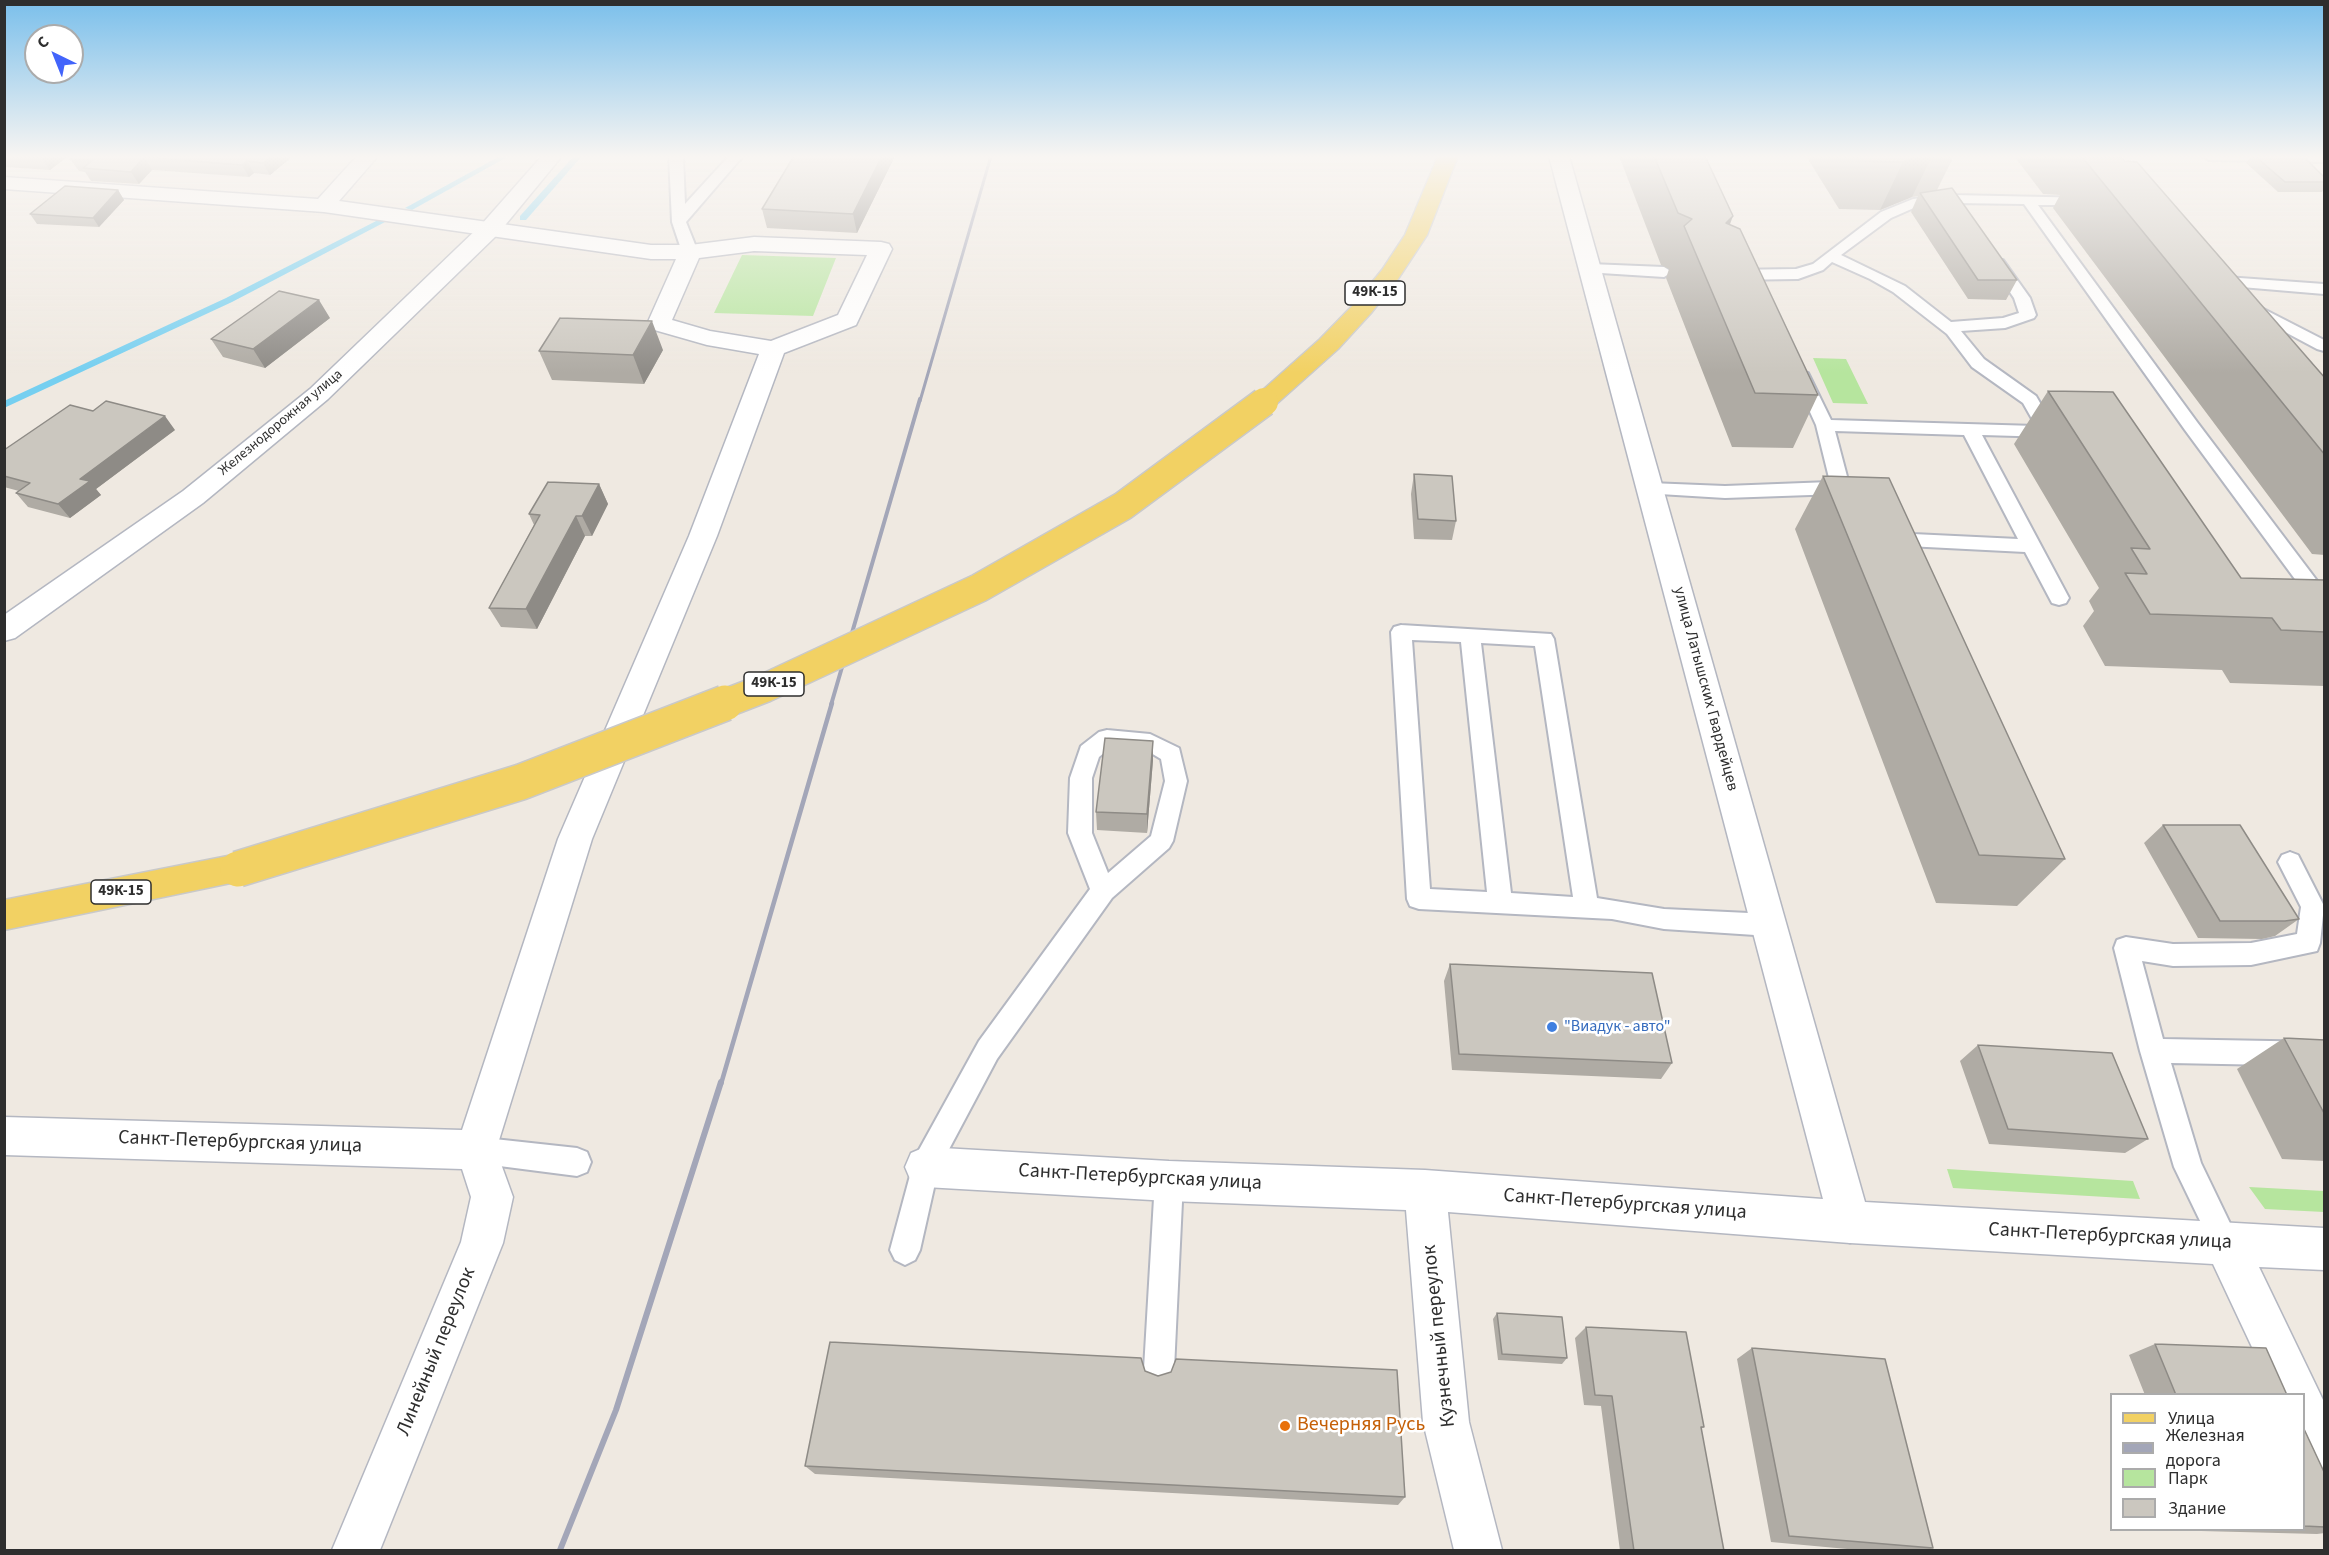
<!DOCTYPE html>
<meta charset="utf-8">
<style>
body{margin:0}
#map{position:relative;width:2329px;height:1555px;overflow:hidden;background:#efe9e1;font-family:"Source Sans 3",sans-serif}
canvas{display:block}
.frame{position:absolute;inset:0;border:6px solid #2e2e2e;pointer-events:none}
.legend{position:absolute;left:2110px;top:1393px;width:195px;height:138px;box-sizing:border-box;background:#fff;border:2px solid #ababab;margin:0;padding:8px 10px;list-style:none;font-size:18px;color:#2e2e2e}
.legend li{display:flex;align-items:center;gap:12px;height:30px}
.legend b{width:30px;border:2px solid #ababab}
.north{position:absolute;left:24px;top:24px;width:60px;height:60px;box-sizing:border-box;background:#fff;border:2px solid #ababab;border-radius:50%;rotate:317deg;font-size:16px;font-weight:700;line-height:24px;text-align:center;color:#2e2e2e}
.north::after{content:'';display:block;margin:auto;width:21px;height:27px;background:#4264fb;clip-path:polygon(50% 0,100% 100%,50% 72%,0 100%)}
</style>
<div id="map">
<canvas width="2329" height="1555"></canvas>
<div class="frame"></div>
<ul class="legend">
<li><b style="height:8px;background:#f2d163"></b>Улица</li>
<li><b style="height:8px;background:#a3a6b8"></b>Железная дорога</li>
<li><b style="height:16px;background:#b6e59e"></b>Парк</li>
<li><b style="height:16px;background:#cbc7bf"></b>Здание</li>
</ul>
<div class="north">С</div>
</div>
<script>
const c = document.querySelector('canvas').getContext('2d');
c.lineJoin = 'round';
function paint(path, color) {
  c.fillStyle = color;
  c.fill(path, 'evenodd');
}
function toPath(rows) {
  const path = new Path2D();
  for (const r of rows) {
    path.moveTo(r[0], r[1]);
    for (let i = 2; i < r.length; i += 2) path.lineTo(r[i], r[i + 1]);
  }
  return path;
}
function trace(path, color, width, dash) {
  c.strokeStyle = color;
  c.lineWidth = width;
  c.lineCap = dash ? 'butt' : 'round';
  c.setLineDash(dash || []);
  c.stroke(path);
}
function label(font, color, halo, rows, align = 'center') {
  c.font = font + ' "Source Sans 3",sans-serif';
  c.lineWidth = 5;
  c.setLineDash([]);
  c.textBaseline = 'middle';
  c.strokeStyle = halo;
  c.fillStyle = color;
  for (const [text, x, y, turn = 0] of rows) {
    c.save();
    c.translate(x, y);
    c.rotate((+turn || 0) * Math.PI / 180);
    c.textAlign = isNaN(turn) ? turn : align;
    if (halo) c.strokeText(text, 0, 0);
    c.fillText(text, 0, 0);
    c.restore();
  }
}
const green = toPath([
 [742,255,836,258,813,316,714,313],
 [1813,358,1846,359,1868,404,1833,403],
 [1947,1169,2133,1181,2140,1199,1953,1188],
 [2249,1187,2324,1191,2324,1212,2265,1209]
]);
const stream = toPath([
 [500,156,509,156,412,210,405,208,500,156],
 [574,156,582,156,526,220,520,220,520,216,574,156],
 [380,219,387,221,232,302,4,408,4,401,226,298,380,219]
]);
const lane = toPath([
 [669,156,683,156,685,204,729,156,743,156,686,222,698,252,690,257,682,252,672,222,669,156],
 [2202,156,2324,156,2324,162,2209,160,2202,156],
 [1954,195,2092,198,2094,201,2092,204,2087,205,2038,205,2197,422,2324,590,2324,611,2317,609,2185,430,2024,204,1954,203,1916,207,1891,218,1841,255,1905,286,1951,322,2003,318,2019,313,2014,298,1990,263,1993,260,2003,260,2030,298,2036,315,2034,318,2005,328,1961,331,1984,359,2036,396,2054,427,2061,432,2058,436,2052,437,1982,435,2069,598,2066,603,2059,605,2052,603,2025,552,1907,546,1900,545,1897,540,1889,525,1891,521,1898,519,1905,521,1913,534,2018,539,1964,435,1835,431,1849,484,1855,490,1853,494,1846,496,1839,494,1725,498,1643,493,1641,489,1643,485,1650,483,1725,486,1830,482,1816,425,1794,377,1796,373,1802,372,1808,373,1810,377,1831,420,2036,426,2023,403,1972,367,1947,334,1893,292,1870,279,1832,262,1823,270,1798,279,1730,280,1722,275,1730,270,1796,269,1813,264,1881,212,1913,199,1954,195],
 [1590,264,1664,267,1672,272,1664,277,1585,272,1582,269,1585,266,1590,264],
 [2212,276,2324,284,2324,294,2206,284,2204,281,2206,278,2212,276],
 [2248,301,2324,340,2324,351,2317,349,2242,309,2240,306,2242,303,2248,301],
 [1401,625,1551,634,1554,639,1597,898,1664,909,1770,914,1779,918,1782,925,1779,932,1770,936,1664,929,1612,919,1419,909,1410,906,1407,899,1391,632,1394,627,1401,625],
 [1412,640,1461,642,1487,892,1430,889,1412,640],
 [1481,643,1535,646,1573,897,1511,893,1481,643],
 [1107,730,1150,734,1179,748,1187,781,1173,841,1169,848,1112,898,997,1059,938,1170,920,1250,915,1260,905,1265,895,1260,890,1250,915,1157,979,1041,1090,889,1068,833,1070,778,1081,746,1099,732,1107,730],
 [1111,747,1146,750,1161,759,1165,781,1151,836,1108,873,1092,833,1092,778,1099,757,1111,747],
 [2290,852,2298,855,2324,906,2320,943,2317,951,2251,965,2173,966,2142,961,2163,1039,2324,1042,2324,1066,2171,1063,2201,1163,2240,1244,2236,1254,2226,1258,2216,1254,2174,1167,2140,1051,2114,948,2117,940,2126,937,2173,944,2251,943,2297,934,2301,907,2278,862,2282,855,2290,852],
 [476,1137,577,1148,587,1152,591,1162,587,1172,577,1176,476,1163,466,1159,462,1150,466,1141,476,1137],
 [1169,1167,1179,1171,1183,1181,1174,1369,1170,1380,1159,1384,1148,1380,1144,1369,1155,1181,1159,1171,1169,1167]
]);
const street = toPath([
 [357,156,378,156,339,201,651,245,690,245,754,237,881,242,889,244,892,249,856,325,784,353,717,536,592,839,496,1150,513,1197,503,1243,380,1550,332,1550,461,1242,471,1197,462,1169,4,1155,4,1117,462,1130,558,839,689,536,759,354,707,345,651,329,647,324,676,259,651,259,324,212,4,189,4,177,318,199,357,156],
 [754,251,867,255,838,315,771,341,710,331,672,320,699,258,754,251],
 [925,1147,1169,1161,1425,1170,1850,1201,1865,1207,1871,1222,1865,1237,1850,1243,1448,1212,1469,1422,1502,1550,1454,1550,1423,1422,1406,1210,1169,1201,925,1187,911,1181,905,1167,911,1153,925,1147]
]);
const secondary = toPath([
 [542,156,562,156,497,235,328,399,203,503,15,638,4,641,4,615,183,491,310,389,481,225,542,156],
 [1549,156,1569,156,1865,1202,2324,1228,2324,1270,2259,1267,2324,1402,2324,1477,2307,1471,2304,1461,2304,1394,2274,1394,2213,1264,1850,1243,1835,1237,1829,1222,1549,156]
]);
const primary = toPath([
 [1438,156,1458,156,1427,235,1398,279,1371,313,1338,349,1273,407,1264,410,1255,407,1251,402,1255,397,1320,339,1355,303,1382,270,1405,235,1438,156],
 [238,854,250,859,255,869,250,879,4,930,4,900,238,854]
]);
const railFar3 = toPath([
 [920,401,991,156]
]);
const railFar2 = toPath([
 [831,705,920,399]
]);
const railFar1 = toPath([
 [721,1084,832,703]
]);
const rail = toPath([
 [560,1550,616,1410,721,1082]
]);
const primaryBridgeFar1 = toPath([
 [721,705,765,688,979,588,1123,506,1264,402]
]);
const primaryBridge = toPath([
 [238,869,521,782,725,703]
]);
const wall = toPath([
 [4,156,68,156,50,170,4,167],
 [74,156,293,156,270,175,254,173,249,177,152,170,139,184,91,181,85,172,79,171,70,159],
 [794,156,895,156,857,233,767,228,762,209],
 [1619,156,1705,156,1730,225,1818,395,1793,448,1732,447,1666,278,1669,269,1661,265],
 [1806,156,1954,156,1937,190,2017,280,2006,300,1968,299,1911,212,1918,196,1912,197,1880,210,1839,209],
 [2014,156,2105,156,2104,157,2325,378,2325,555,2312,554,2053,208,2060,195,2043,194],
 [2251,156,2303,156,2325,178,2325,188,2322,192,2278,192,2246,163],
 [118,190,124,200,99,227,37,224,30,214],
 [330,318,265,368,223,357,211,339],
 [663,350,644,384,552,380,539,351],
 [2048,391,2241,578,2325,580,2325,686,2230,683,2222,670,2105,666,2083,626,2094,611,2089,601,2099,588,2014,444],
 [175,430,96,489,101,495,70,518,28,507,16,493,19,491,4,487,4,450],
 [1414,474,1456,521,1452,540,1414,539,1411,494],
 [1823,476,2065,859,2017,906,1936,903,1795,529],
 [599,484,608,504,592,536,585,536,537,629,501,627,489,608,534,525,529,514],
 [1153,741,1153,760,1147,833,1097,830,1096,812],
 [2163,825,2299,919,2275,936,2262,939,2198,938,2144,843],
 [1450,964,1672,1063,1661,1079,1452,1070,1444,981],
 [2284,1038,2325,1040,2325,1161,2282,1159,2237,1069],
 [1978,1045,2148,1139,2125,1153,1989,1144,1960,1061],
 [1497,1313,1567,1358,1562,1364,1498,1360,1493,1319],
 [1586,1327,1704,1427,1701,1429,1724,1551,1620,1551,1601,1406,1584,1405,1575,1338],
 [2155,1344,2287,1395,2145,1395,2129,1355],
 [1752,1348,1933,1548,1925,1551,1869,1551,1771,1542,1737,1359],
 [1145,1371,1405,1497,1398,1505,815,1474,805,1466],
 [2304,1429,2325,1474,2325,1533,2317,1534,2201,1531,2200,1530,2304,1530]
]);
const shadedWall = toPath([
 [44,156,68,156,50,170,41,158],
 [272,156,293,156,270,175,263,163],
 [882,156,895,156,857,233,853,214],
 [1918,156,1932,156,1912,197,1880,210,1903,162],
 [144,157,152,170,139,184,131,172],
 [247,161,254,173,249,177,242,165],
 [118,190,124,200,99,227,93,218],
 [1733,216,1714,268,1726,223],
 [319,300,330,318,265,368,253,349],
 [652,321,663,350,644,384,633,355],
 [165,416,175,430,96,489,101,495,70,518,58,504,80,479],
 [599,484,608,504,592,536,582,516],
 [576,516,585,536,537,629,526,609],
 [1153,741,1153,760,1147,833,1147,814]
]);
const building = toPath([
 [5,156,44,156,41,158,5,156],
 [74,156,272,156,263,163,247,161,242,165,144,157,131,172,83,168,93,160,70,159,74,156],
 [794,156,882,156,853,214,762,209,794,156],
 [1654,156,1705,156,1733,216,1726,223,1740,229,1818,395,1755,393,1684,226,1692,219,1678,213,1654,156],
 [1856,156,1918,156,1903,162,1859,161,1856,156],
 [2255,156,2303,156,2325,178,2325,182,2285,182,2255,156],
 [2082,157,2122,158,2125,161,2137,162,2325,378,2325,455,2082,157],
 [65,186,118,190,93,218,30,214,65,186],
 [1952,188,2017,280,1978,280,1920,193,1952,188],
 [279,291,319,300,253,349,211,339,279,291],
 [560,318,652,321,633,355,539,351,560,318],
 [2048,391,2113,392,2241,578,2325,580,2325,632,2281,630,2272,618,2150,614,2125,573,2147,574,2131,548,2150,549,2048,391],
 [106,401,165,416,80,479,90,481,58,504,16,493,30,483,4,476,4,450,70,405,93,411,106,401],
 [1414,474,1452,476,1456,521,1418,519,1414,474],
 [1823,476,1889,478,2065,859,1979,855,1823,476],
 [548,482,599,484,582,516,576,516,526,609,489,608,540,515,529,514,548,482],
 [1105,738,1153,741,1147,814,1096,812,1105,738],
 [2163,825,2240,825,2299,919,2285,921,2220,921,2163,825],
 [1450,964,1652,973,1672,1063,1459,1054,1450,964],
 [2284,1038,2325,1040,2325,1115,2284,1038],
 [1978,1045,2112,1053,2148,1139,2008,1129,1978,1045],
 [1497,1313,1562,1317,1567,1358,1502,1354,1497,1313],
 [1586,1327,1686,1332,1704,1427,1701,1427,1724,1551,1634,1551,1612,1396,1595,1395,1586,1327],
 [830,1342,1141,1358,1145,1371,1158,1376,1171,1372,1176,1359,1397,1370,1405,1497,805,1466,830,1342],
 [2155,1344,2266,1348,2287,1395,2176,1395,2155,1344],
 [1752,1348,1885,1359,1933,1548,1789,1536,1752,1348],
 [2304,1429,2325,1474,2325,1527,2304,1526,2304,1429]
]);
const markers = [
 [1552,1027,6,"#3f7fe0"],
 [1285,1426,6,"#e8710a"]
];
const farStreetnames = [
 ["Железнодорожная улица",281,423,-40]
];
const shields = [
 [1375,293,60],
 [774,684,60],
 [121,892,60]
];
const shieldNames = [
 ["49К-15",1375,293],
 ["49К-15",774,684],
 ["49К-15",121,892]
];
const streetNames = [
 ["улица Латышских Гвардейцев",1705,689,75]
];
const shopNames = [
 ["\"Виадук - авто\"",1564,1027]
];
const nearStreetnames = [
 ["Санкт-Петербургская улица",240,1143,2],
 ["Санкт-Петербургская улица",1140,1178,3],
 ["Санкт-Петербургская улица",1625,1205,4],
 ["Санкт-Петербургская улица",2110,1237,3],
 ["Кузнечный переулок",1440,1336,-96],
 ["Линейный переулок",437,1352,-68]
];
const nearFoodnames = [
 ["Вечерняя Русь",1297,1426]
];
paint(green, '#b6e59e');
paint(stream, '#75cff0');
trace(lane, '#b4b7c1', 4);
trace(street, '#b4b7c1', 3);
trace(secondary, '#b4b7c1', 3);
trace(primary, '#c9c9c9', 3);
paint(lane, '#fff');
paint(street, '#fff');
paint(secondary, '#fff');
paint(primary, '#f2d163');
trace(railFar3, '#a3a6b8', 3);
trace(railFar2, '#a3a6b8', 4);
trace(railFar1, '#a3a6b8', 4.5);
trace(rail, '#a3a6b8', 6);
trace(primaryBridgeFar1, '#c9c9c9', 31, []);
trace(primaryBridge, '#c9c9c9', 38, []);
trace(primaryBridgeFar1, '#f2d163', 28);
trace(primaryBridge, '#f2d163', 35);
paint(wall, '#afaba4');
paint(shadedWall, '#8e8b86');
paint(building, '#cbc7bf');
trace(building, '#8e8b86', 1.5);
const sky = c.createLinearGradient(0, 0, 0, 373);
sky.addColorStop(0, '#7abfeb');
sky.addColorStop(0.42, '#f8f5f2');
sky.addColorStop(1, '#f8f5f200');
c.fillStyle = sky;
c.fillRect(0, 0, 2329, 373);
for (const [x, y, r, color] of markers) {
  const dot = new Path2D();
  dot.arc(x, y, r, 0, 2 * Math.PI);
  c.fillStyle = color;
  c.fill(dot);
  trace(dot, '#fff', 2);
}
label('14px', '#2e2e2e', '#fff', farStreetnames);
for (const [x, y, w] of shields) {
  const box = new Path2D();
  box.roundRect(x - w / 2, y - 12, w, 24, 4.5);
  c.fillStyle = '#fff';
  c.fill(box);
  trace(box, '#2e2e2e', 1.5);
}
label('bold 15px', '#2e2e2e', null, shieldNames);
label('16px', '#2e2e2e', '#fff', streetNames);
label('16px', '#366cbe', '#fff', shopNames, 'left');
label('20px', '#2e2e2e', '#fff', nearStreetnames);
label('20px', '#c56008', '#fff', nearFoodnames, 'left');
</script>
